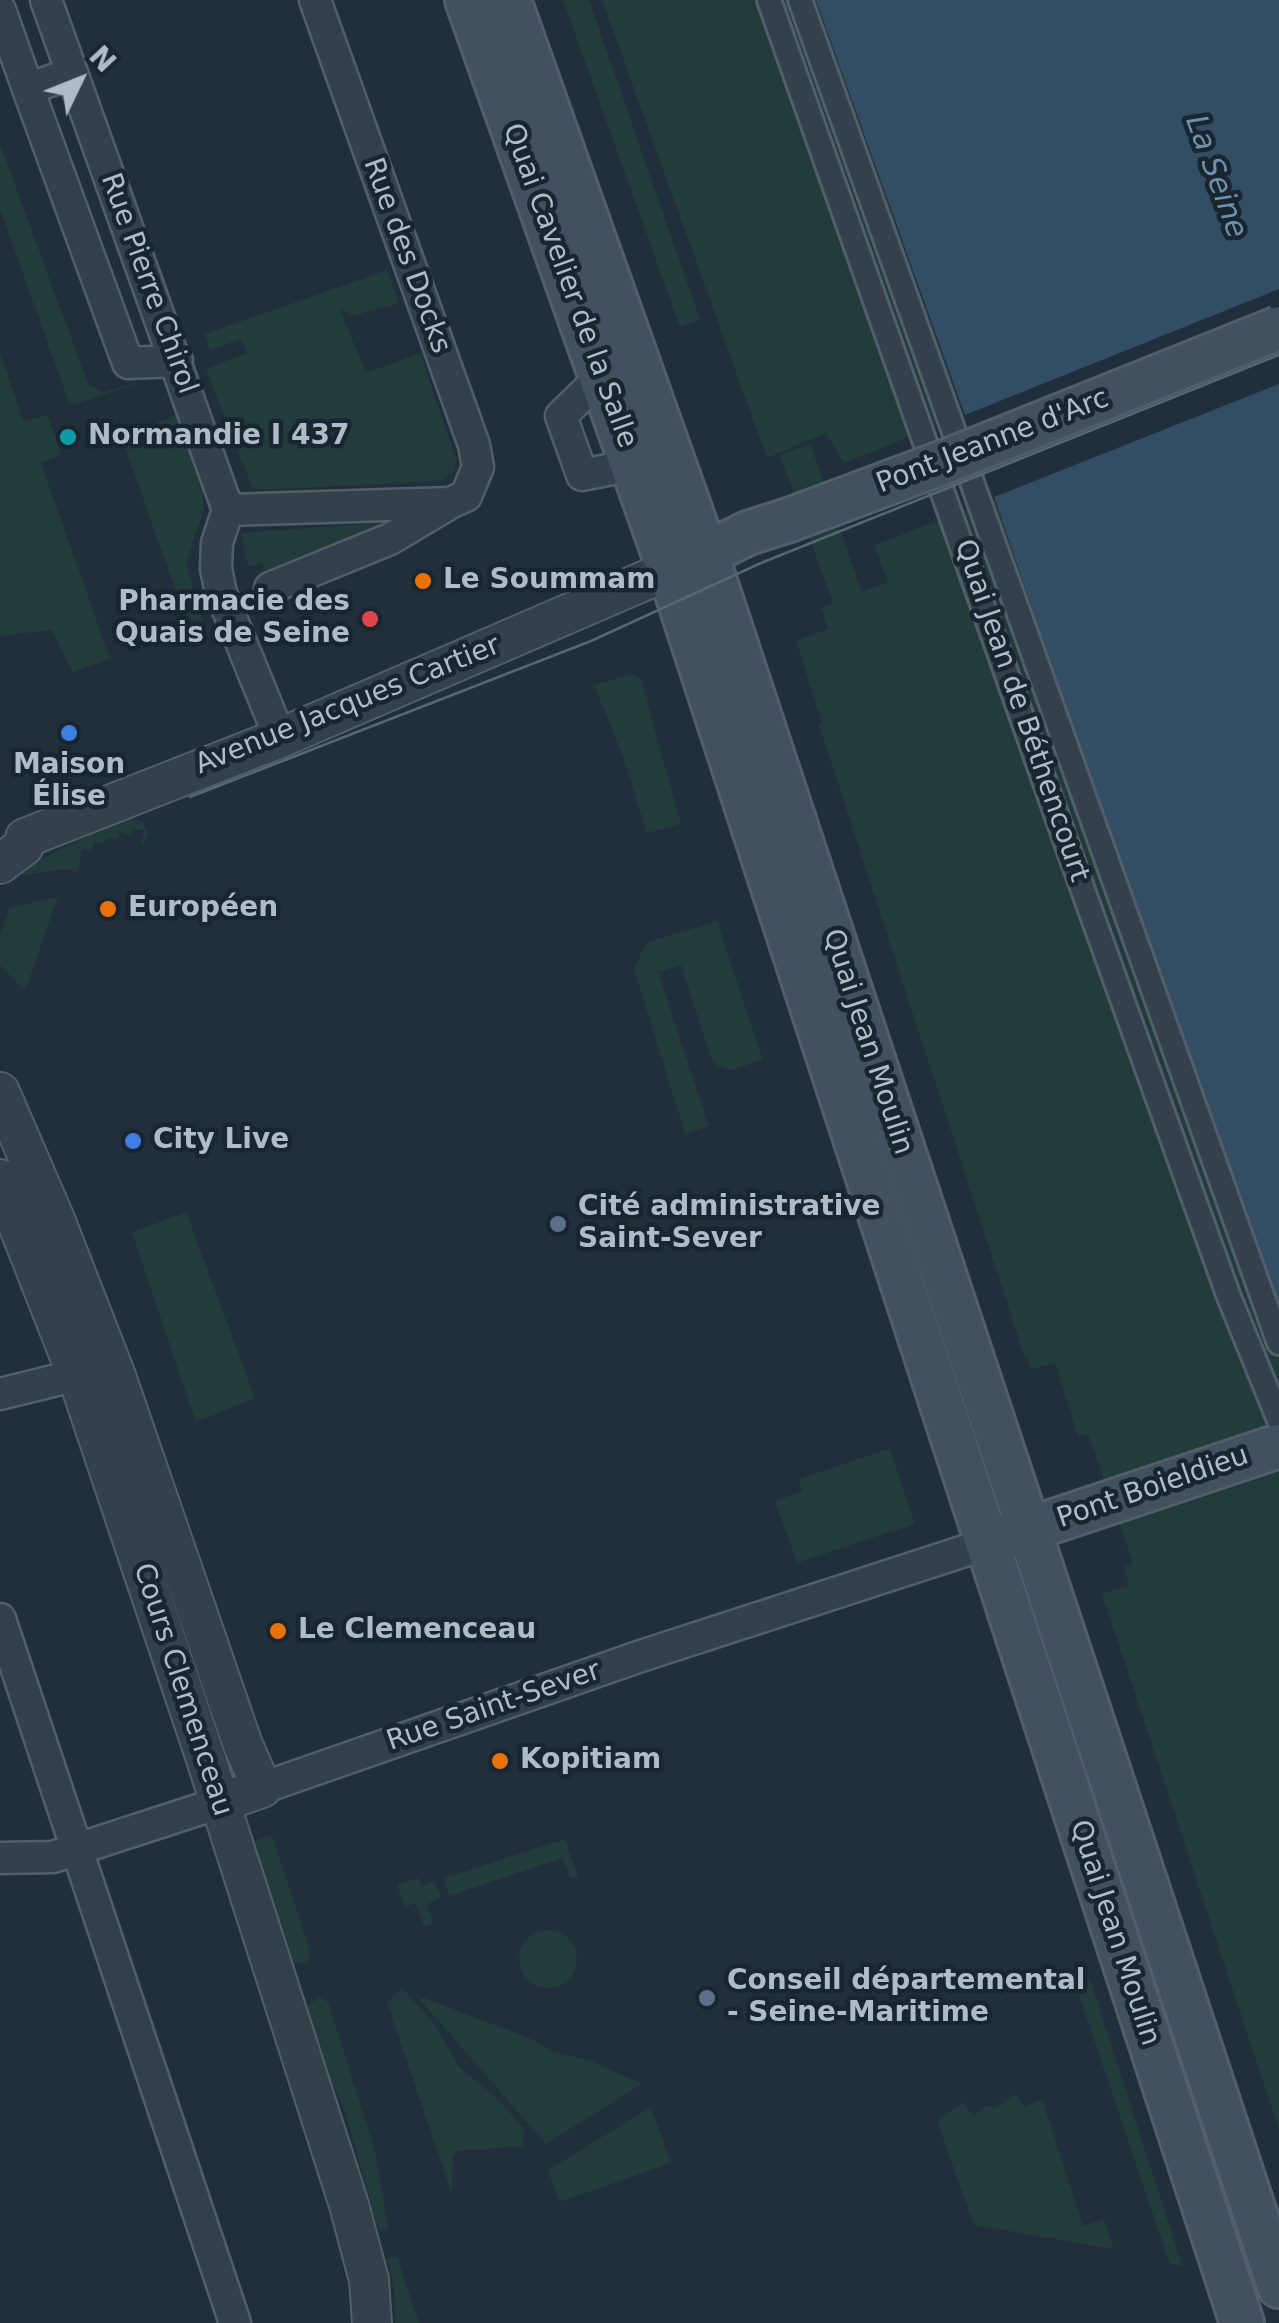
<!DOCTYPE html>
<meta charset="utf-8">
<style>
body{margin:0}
#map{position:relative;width:1279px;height:2323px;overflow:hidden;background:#202f3b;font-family:"DejaVu Sans",sans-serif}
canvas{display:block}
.north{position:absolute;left:30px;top:30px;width:100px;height:100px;-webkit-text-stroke:8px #192630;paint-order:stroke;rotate:47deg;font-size:28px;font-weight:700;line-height:40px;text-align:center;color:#afbcc8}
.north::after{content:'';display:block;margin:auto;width:35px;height:45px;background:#afbcc8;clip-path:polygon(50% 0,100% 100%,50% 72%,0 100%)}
</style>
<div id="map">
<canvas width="1279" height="2323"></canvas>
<div class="north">N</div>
</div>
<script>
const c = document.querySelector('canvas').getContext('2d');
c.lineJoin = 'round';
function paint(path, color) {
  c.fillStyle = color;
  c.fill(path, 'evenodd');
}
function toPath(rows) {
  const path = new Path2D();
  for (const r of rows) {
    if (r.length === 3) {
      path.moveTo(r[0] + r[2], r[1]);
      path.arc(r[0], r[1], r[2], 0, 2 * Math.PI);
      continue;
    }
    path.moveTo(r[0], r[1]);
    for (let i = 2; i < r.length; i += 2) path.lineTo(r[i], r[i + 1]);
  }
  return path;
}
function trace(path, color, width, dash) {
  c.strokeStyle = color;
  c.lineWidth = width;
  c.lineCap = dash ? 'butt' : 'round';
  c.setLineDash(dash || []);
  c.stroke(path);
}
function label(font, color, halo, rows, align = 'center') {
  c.font = font + ' "DejaVu Sans",sans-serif';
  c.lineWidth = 9;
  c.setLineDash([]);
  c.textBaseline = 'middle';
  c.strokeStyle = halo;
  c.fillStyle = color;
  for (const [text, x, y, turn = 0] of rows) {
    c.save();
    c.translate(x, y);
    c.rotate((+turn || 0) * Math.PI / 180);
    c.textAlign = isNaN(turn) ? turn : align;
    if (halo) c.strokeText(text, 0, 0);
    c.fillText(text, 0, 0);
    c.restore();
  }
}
const green = toPath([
 [563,0,589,0,700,320,680,327],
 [602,0,816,0,964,415,844,463,826,433,767,458],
 [0,144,88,384,103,392,154,378,72,405,69,403,0,209],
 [387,270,399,303,352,316,339,308,366,373,420,353,456,459,454,471,440,481,259,490,252,487,206,369,247,353,241,339,210,350,205,334],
 [0,351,23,421,48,415,61,455,41,463,110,659,72,672,52,630,0,636],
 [173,416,180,416,203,486,203,511,186,563,203,622,186,619,122,439,127,435],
 [810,444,862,592,888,582,874,545,995,499,1091,784,1279,1311,1279,2129,1102,1594,1129,1586,1124,1567,1133,1564,1128,1549,1088,1434,1078,1437,1055,1363,1031,1369,1026,1355,1024,1355,819,725,822,723,796,641,828,629,821,608,833,603,780,455],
 [378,523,382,525,266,573,262,563,248,567,241,533],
 [632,674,641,680,681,824,647,833,622,754,594,685],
 [129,816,144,823,148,834,143,845,141,843,144,831,133,828,131,835,120,832,117,839,107,837,104,844,94,842,91,851,83,849,77,871,61,869,24,876,12,868,34,855,39,860],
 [58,897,25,991,0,965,0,937,9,908],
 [717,921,763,1060,731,1070,716,1065,712,1060,681,965,658,972,709,1126,685,1134,634,969,646,943],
 [186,1212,255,1398,196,1422,132,1232],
 [890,1449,915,1524,797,1563,775,1501,802,1491,799,1479],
 [272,1835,311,1955,307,1963,291,1962,247,1843],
 [565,1839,578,1877,571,1879,563,1858,449,1896,444,1878],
 [418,1878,421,1886,435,1881,441,1898,427,1904,433,1924,424,1927,416,1903,405,1907,397,1885],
 [548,1959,29],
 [1090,1979,1182,2265,1182,2266,1170,2264,1075,1984],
 [403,1988,437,2028,459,2067,496,2097,524,2128,523,2146,456,2151,453,2157,452,2194,387,2003],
 [416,1995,529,2038,555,2052,591,2061,642,2084,546,2144],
 [319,1997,328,2002,375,2151,388,2229,379,2232,344,2108,334,2087,318,2067,304,2009],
 [1015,2094,1025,2107,1042,2099,1083,2226,1104,2219,1114,2249,974,2225,937,2121,963,2102,973,2116,989,2105,994,2109],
 [651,2107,671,2163,559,2202,548,2170],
 [397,2257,419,2323,395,2323,394,2288,387,2259]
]);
const water = toPath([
 [816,0,1279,0,1279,1311,1091,784,995,499]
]);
const pier = toPath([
 [1279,289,1279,384,989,499,960,417]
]);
const pedestrian = toPath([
 [769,0,1074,865,1229,1297,1279,1420],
 [800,0,1279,1343]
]);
const minor = toPath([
 [46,0,228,510,217,543,216,569,221,593,280,738],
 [0,10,28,89,72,73],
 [28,89,128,363,177,361],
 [601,377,561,416,582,475,632,465],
 [228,510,450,503,466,496,478,467,474,445,315,0],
 [270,588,390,539,447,505],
 [0,1394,77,1375],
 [0,1619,235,2323],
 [262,1788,641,1656,986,1544],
 [0,1858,53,1857,219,1803]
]);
const tertiary = toPath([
 [0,864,24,846,25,838,280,738,695,559],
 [0,1092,54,1217,116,1376,243,1745,262,1788,219,1803],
 [0,1179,77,1375,206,1759,349,2205,369,2280,372,2323]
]);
const secondary = toPath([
 [467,0,670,572,1242,2323],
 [509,0,706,554,1279,2286],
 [706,554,748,533,789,520],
 [1000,1539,1279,1446]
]);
const tram = toPath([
 [190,797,591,641,761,563,1279,355]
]);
const secondaryBridge = toPath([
 [789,520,952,459,1279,328]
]);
const markers = [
 [68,437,10,"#0f9aa8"],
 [423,581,10,"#e8710a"],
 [370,619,10,"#e0444e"],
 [69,733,10,"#3f7fe0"],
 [108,909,10,"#e8710a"],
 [133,1141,10,"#3f7fe0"],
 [558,1224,10,"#5c6f8a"],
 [278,1631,10,"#e8710a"],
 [500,1761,10,"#e8710a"],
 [707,1998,10,"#5c6f8a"]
];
const streetNames = [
 ["Rue des Docks",406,256,70],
 ["Rue Pierre Chirol",148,284,70],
 ["Quai Cavelier de la Salle",569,286,70],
 ["Pont Jeanne d'Arc",993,442,-21],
 ["Avenue Jacques Cartier",348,706,-22],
 ["Quai Jean de Béthencourt",1021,711,71],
 ["Quai Jean Moulin",867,1042,72],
 ["Pont Boieldieu",1153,1488,-19],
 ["Cours Clemenceau",182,1690,72],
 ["Rue Saint-Sever",494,1707,-19],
 ["Quai Jean Moulin",1114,1933,72]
];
const poiNames = [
 ["Normandie I 437",88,437],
 ["Le Soummam",443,581],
 ["Pharmacie des",350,603,"right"],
 ["Quais de Seine",350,635,"right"],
 ["Maison",69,766,"center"],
 ["Élise",69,798,"center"],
 ["Européen",128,909],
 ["City Live",153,1141],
 ["Cité administrative",578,1208],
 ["Saint-Sever",578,1240],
 ["Le Clemenceau",298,1631],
 ["Kopitiam",520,1761],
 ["Conseil départemental",727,1982],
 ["- Seine-Maritime",727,2014]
];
const waterNames = [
 ["La Seine",1215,177,70]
];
paint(green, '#223c3c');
paint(water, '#324e64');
paint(pier, '#202f3b');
trace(pedestrian, '#525f69', 28);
trace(minor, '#525f69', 35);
trace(tertiary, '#525f69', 42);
trace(secondary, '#525f69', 48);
trace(pedestrian, '#34414c', 22);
trace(minor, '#34414c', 30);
trace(tertiary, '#34414c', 38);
trace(secondary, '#42505f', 42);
trace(tram, '#566673', 2.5);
trace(secondaryBridge, '#525f69', 48, []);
trace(secondaryBridge, '#42505f', 42);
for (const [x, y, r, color] of markers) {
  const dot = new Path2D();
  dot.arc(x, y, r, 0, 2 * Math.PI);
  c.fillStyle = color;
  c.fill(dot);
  trace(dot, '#192630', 4);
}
label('28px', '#afbcc8', '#192630', streetNames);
label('bold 28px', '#afbcc8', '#192630', poiNames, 'left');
label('italic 30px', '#6d91ad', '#192630', waterNames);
</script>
